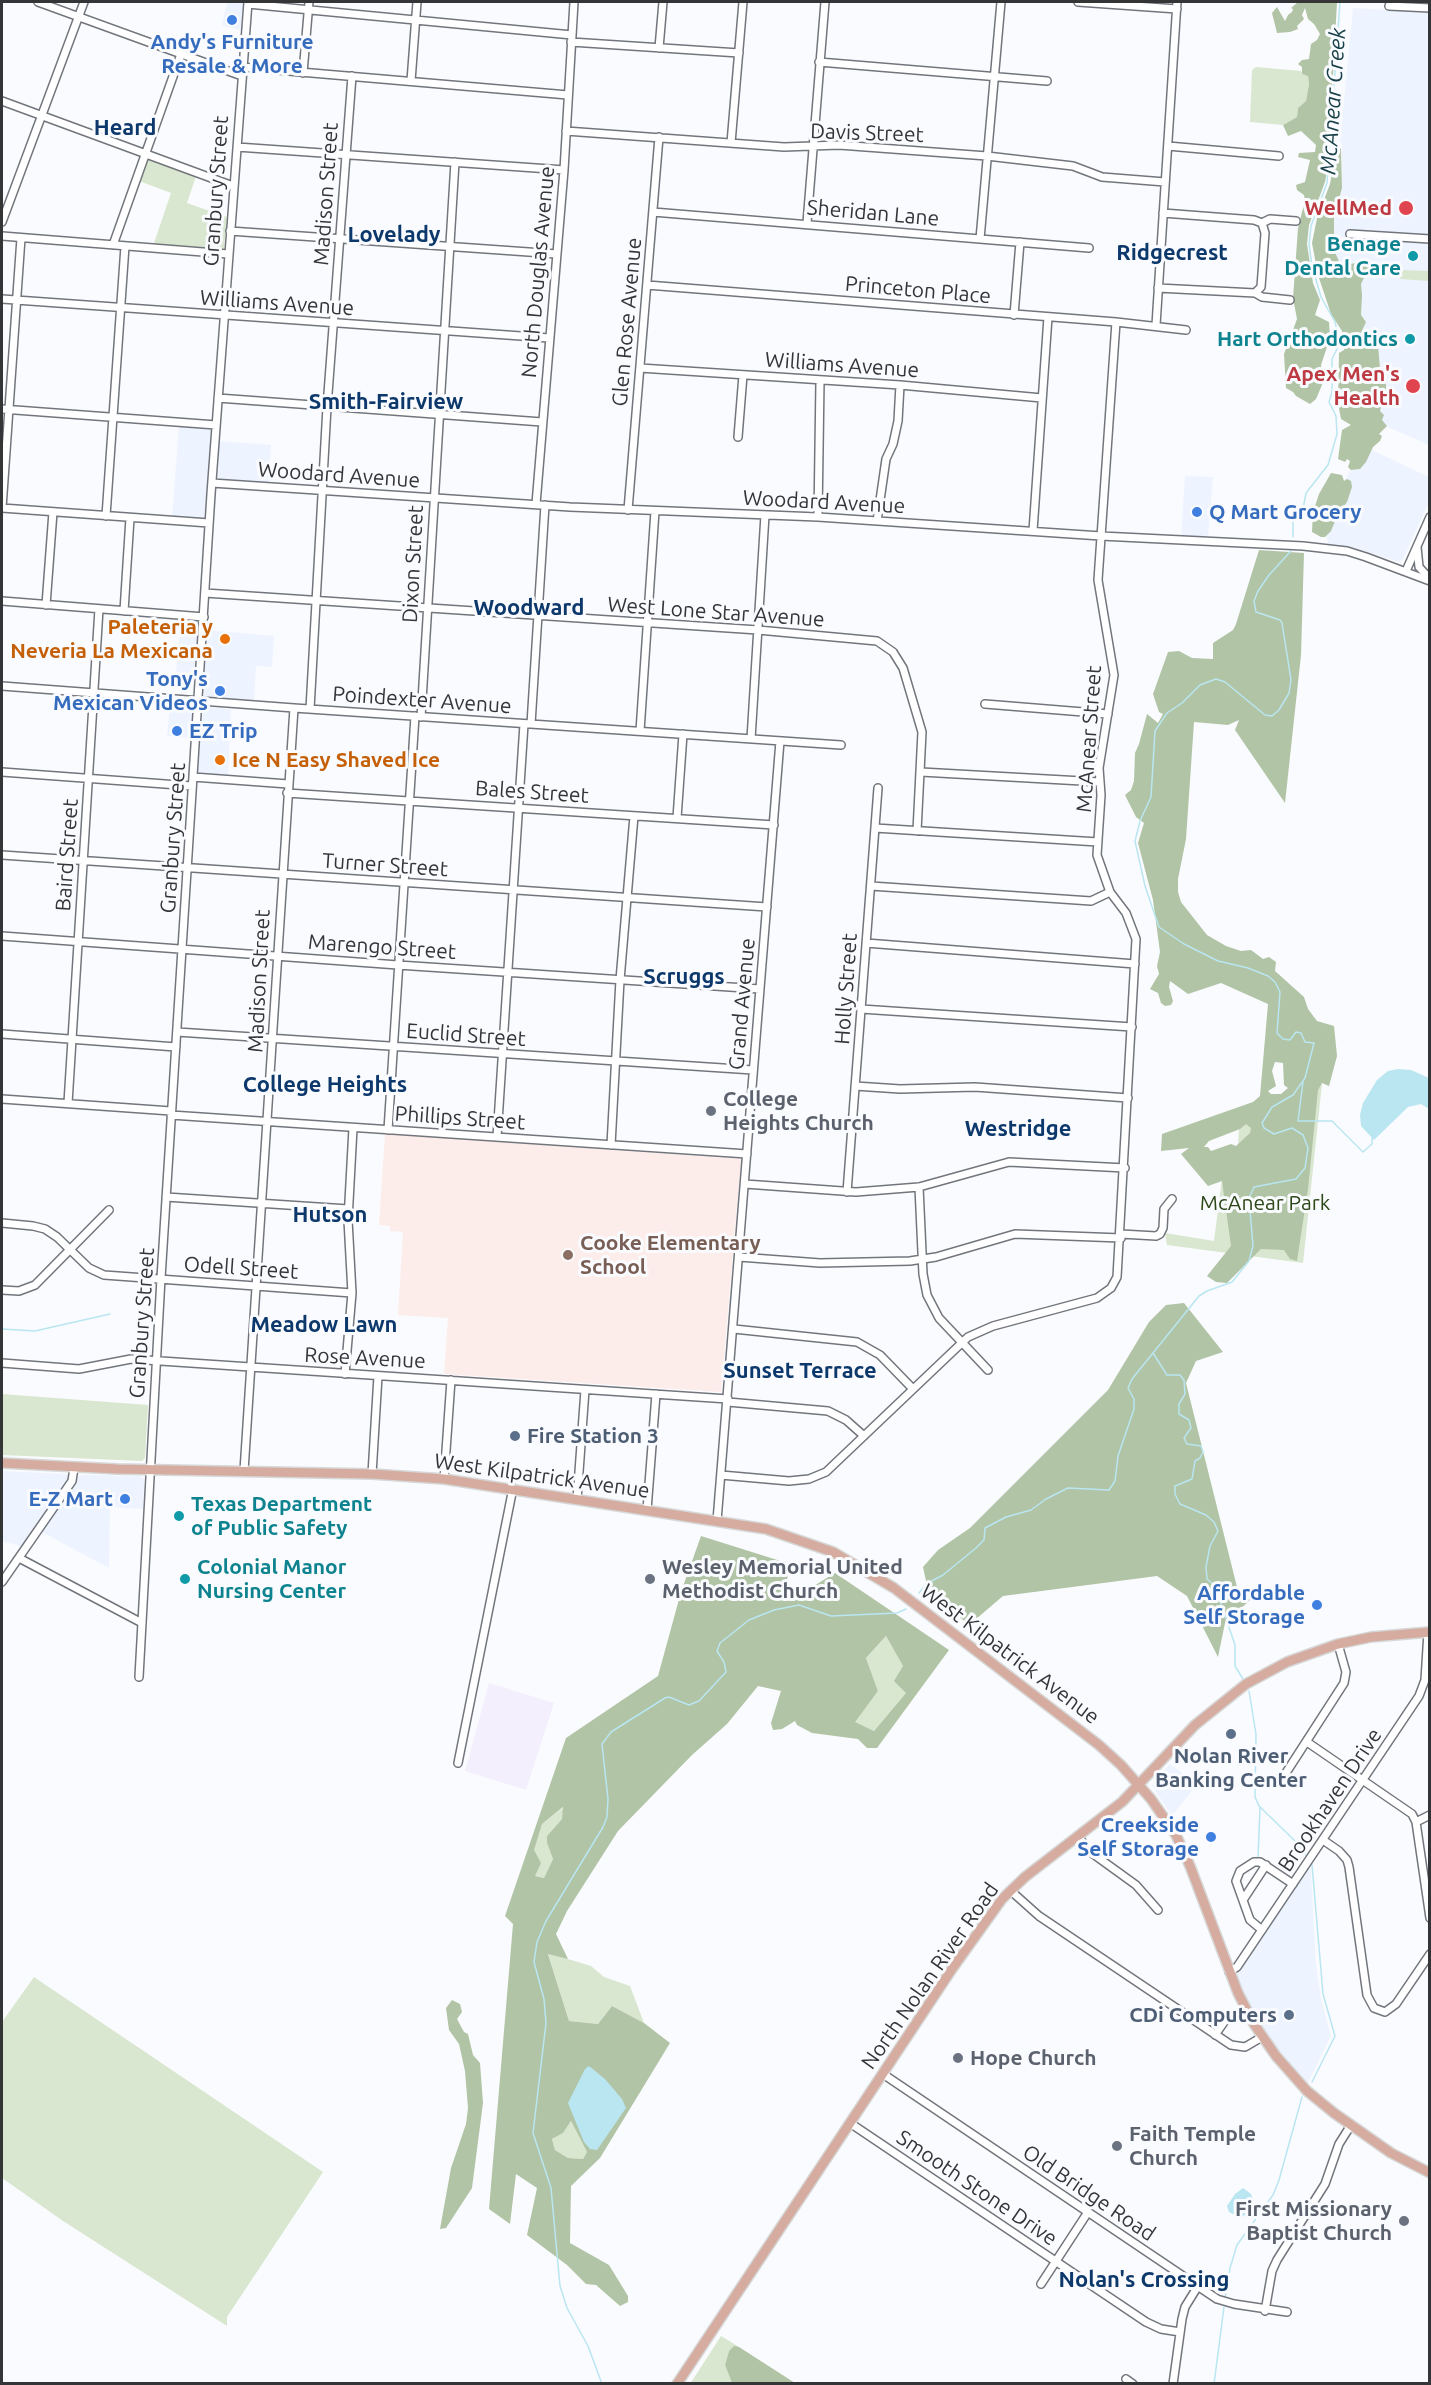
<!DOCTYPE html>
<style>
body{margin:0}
#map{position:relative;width:1431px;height:2385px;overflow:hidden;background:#fafbfe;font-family:Ubuntu,sans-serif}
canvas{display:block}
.frame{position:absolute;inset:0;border:3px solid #333537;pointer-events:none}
</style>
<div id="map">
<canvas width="1431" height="2385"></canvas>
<div class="frame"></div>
</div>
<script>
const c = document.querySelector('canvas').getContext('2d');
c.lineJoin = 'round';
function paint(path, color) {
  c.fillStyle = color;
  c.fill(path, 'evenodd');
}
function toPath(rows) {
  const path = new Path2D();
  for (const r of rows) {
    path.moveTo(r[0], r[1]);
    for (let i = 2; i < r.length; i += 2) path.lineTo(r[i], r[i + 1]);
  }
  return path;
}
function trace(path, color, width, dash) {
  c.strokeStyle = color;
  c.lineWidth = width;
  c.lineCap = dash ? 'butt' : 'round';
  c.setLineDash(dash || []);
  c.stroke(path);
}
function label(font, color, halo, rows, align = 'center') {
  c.font = font + ' Ubuntu,sans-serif';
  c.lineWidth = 6;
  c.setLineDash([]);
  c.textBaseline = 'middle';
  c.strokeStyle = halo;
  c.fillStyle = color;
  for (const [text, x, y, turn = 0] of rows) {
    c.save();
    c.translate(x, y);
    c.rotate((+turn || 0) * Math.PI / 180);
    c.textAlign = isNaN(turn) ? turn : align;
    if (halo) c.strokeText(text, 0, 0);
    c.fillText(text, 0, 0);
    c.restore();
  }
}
const built = toPath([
 [227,2,244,2,242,30,222,26],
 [1407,2,1429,2,1429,445,1377,422,1334,250,1334,218,1342,188,1342,143,1340,142,1353,8,1406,11],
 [179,426,212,430,204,520,172,517],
 [219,441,271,445,269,483,218,479],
 [1363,446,1429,477,1429,502,1403,559,1399,562,1354,548,1328,544,1324,520],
 [1185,476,1213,477,1208,537,1181,536],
 [181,619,198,620,199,622,196,675,176,673],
 [207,630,274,636,272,667,256,666,254,701,204,696],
 [170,704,194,706,192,738,167,736],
 [206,707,231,709,228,776,198,772,203,709],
 [2,1471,66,1474,69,1477,23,1547,2,1541],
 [80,1475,140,1476,144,1479,143,1509,110,1507,109,1568,40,1531],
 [1170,1764,1197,1784,1172,1816,1152,1786,1154,1780],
 [1308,1869,1311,1870,1316,1965,1321,1999,1331,2036,1307,2085,1290,2068,1260,2027,1236,1977]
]);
const industrial = toPath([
 [489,1683,554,1703,526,1790,465,1771]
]);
const education = toPath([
 [385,1134,741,1159,721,1392,444,1374,448,1318,398,1315,403,1232,390,1231,390,1226,379,1225]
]);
const green = toPath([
 [1256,67,1301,71,1302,74,1308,75,1309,84,1306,101,1298,108,1297,117,1283,125,1250,122,1252,70],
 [147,158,196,176,187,203,227,217,224,250,153,246,171,193,139,181],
 [1400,270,1429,271,1429,281,1400,279],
 [1322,1084,1303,1263,1167,1245,1165,1233,1214,1241,1223,1171,1237,1167,1240,1108],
 [2,1394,148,1405,145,1458,142,1461,2,1455],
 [886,1636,903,1666,906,1693,874,1731,854,1722,878,1691,866,1658],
 [564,1807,562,1819,547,1836,547,1843,553,1859,544,1878,535,1876,533,1850,542,1824],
 [548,1953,591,1966,604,1977,630,1986,644,2023,612,2006,598,2024,569,2021],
 [34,1977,323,2172,227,2317,227,2326,63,2221,2,2178,2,2022],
 [571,2121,587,2152,583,2159,568,2158,555,2150,552,2139,563,2133],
 [721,2336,739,2347,734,2347,729,2351,725,2365,732,2383,690,2384]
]);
const forest = toPath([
 [1298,2,1337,2,1328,166,1325,182,1309,225,1307,244,1313,283,1320,300,1315,315,1329,322,1330,338,1321,365,1322,385,1316,399,1310,404,1296,396,1293,392,1286,388,1284,354,1297,319,1293,298,1298,228,1305,200,1304,195,1297,190,1296,185,1305,182,1310,160,1298,157,1299,153,1315,152,1316,145,1301,131,1288,136,1283,125,1297,117,1298,108,1306,101,1309,84,1308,76,1302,74,1302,67,1298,64,1302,60,1309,59,1311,44,1317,40,1320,34,1314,24,1308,19,1305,8,1302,15,1304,19,1297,26,1298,29,1290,32,1277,33,1272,13,1277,7,1285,21,1288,15,1292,12,1293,9,1291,8],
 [1337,145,1341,149,1342,188,1334,218,1334,250,1341,266,1365,261,1376,264,1381,271,1379,275,1365,276,1361,284,1362,295,1361,315,1366,322,1360,335,1374,340,1378,345,1380,369,1386,376,1386,399,1382,403,1380,411,1384,415,1382,420,1387,426,1379,434,1382,436,1380,441,1373,447,1366,462,1360,469,1351,470,1348,467,1350,461,1347,459,1345,462,1338,459,1342,430,1351,425,1341,419,1338,403,1339,353,1344,350,1342,331,1331,314,1318,275,1312,243,1317,218,1330,184],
 [1331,473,1342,475,1344,481,1347,479,1351,481,1352,487,1347,502,1338,514,1331,531,1325,537,1321,537,1312,532,1313,512,1319,494],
 [1259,550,1304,553,1301,655,1285,803,1235,730,1239,720,1228,725,1194,722,1186,839,1178,879,1178,892,1181,902,1207,935,1226,946,1241,951,1251,950,1263,959,1269,957,1276,962,1275,971,1304,997,1308,1009,1317,1021,1334,1026,1337,1056,1329,1086,1322,1083,1318,1090,1308,1189,1297,1261,1290,1259,1284,1250,1261,1249,1227,1283,1216,1282,1207,1276,1231,1246,1222,1181,1208,1186,1181,1154,1189,1148,1161,1151,1162,1134,1253,1102,1260,1096,1268,1004,1221,983,1188,994,1170,981,1169,987,1173,1001,1171,1005,1165,1006,1161,1003,1158,993,1150,989,1159,974,1157,966,1160,952,1153,900,1138,843,1144,823,1136,817,1125,795,1131,790,1134,781,1135,753,1139,744,1147,714,1158,723,1163,714,1159,712,1153,694,1168,652,1179,651,1192,658,1213,659,1213,643,1233,630,1236,624],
 [1275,1062,1283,1063,1284,1085,1288,1088,1281,1094,1271,1094,1268,1091,1276,1086,1272,1071],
 [1246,1124,1251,1128,1250,1133,1236,1146,1231,1144,1211,1151,1208,1147,1204,1147,1209,1141,1240,1129],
 [1184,1303,1223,1352,1196,1361,1186,1383,1238,1591,1260,1591,1225,1623,1218,1657,1187,1596,1157,1576,1003,1596,969,1625,928,1590,923,1567,938,1550,970,1528,1108,1390,1149,1322,1166,1305],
 [701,1536,790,1564,785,1591,799,1595,835,1573,949,1650,877,1748,867,1748,858,1739,812,1733,797,1725,795,1721,782,1729,773,1730,771,1723,781,1691,758,1686,727,1724,692,1755,618,1831,567,1911,556,1934,568,1959,548,1954,569,2021,598,2024,612,2006,644,2023,670,2043,600,2158,571,2186,570,2243,609,2265,628,2296,628,2302,620,2306,596,2285,586,2284,567,2265,527,2235,537,2188,516,2174,510,2224,489,2209,513,1924,505,1916,566,1738,658,1676,681,1592],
 [886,1636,903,1666,894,1681,906,1693,874,1731,855,1722,878,1691,866,1658],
 [563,1807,562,1819,547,1836,547,1843,553,1859,544,1878,535,1876,541,1863,534,1850,542,1824],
 [571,2121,587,2152,583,2159,568,2158,555,2150,552,2139,563,2133],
 [452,2000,460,2004,462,2012,457,2019,464,2032,468,2034,473,2055,480,2063,483,2103,472,2188,446,2228,440,2229,451,2168,466,2124,468,2108,465,2071,459,2044,449,2030,446,2008],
 [734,2346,739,2347,795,2383,732,2383,725,2365,729,2351]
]);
const water = toPath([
 [1398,1069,1411,1070,1429,1078,1429,1109,1421,1104,1408,1107,1374,1140,1361,1126,1360,1115,1363,1103,1377,1080,1388,1071],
 [589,2066,605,2079,622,2099,626,2108,597,2150,590,2149,584,2142,568,2103,585,2069],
 [1243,2188,1251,2194,1254,2202,1244,2216,1240,2218,1229,2212,1227,2206,1235,2194]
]);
const stream = toPath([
 [1293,537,1293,519,1303,509,1306,493,1328,465,1337,434,1336,416,1329,402,1332,392,1332,359,1338,347,1338,334,1335,322,1321,297,1312,266,1309,244,1311,226,1327,183,1340,2],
 [1303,1082,1298,1121,1332,1121,1363,1152,1372,1144,1372,1138],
 [2,1329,35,1331,110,1314],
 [1153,1353,1167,1375,1180,1375,1184,1380,1185,1394,1179,1404,1179,1414,1189,1420,1191,1428,1184,1438,1187,1444,1201,1446,1203,1452,1200,1458,1195,1461,1192,1479,1175,1486,1175,1494,1180,1504,1206,1515,1214,1522,1218,1531,1210,1546,1206,1567,1207,1579,1215,1586,1235,1645,1235,1666,1243,1679],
 [919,1593,926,1584,943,1575,976,1548,984,1540,985,1528,1006,1517,1031,1510,1046,1499,1068,1488,1109,1490,1115,1481,1118,1456,1134,1409,1134,1399,1128,1388,1132,1379,1199,1296,1207,1291,1232,1282,1249,1261,1253,1246,1249,1198,1254,1187,1296,1179,1305,1168,1308,1148,1303,1135,1292,1128,1274,1134,1264,1128,1262,1123,1272,1107,1293,1095,1305,1078,1314,1043,1305,1042,1301,1033,1296,1032,1290,1040,1283,1039,1277,1033,1280,992,1275,982,1268,976,1248,968,1218,961,1184,944,1159,927,1145,886,1135,841,1140,821,1151,797,1155,731,1167,713,1182,703,1200,685,1216,679,1225,682,1265,715,1272,716,1279,710,1289,693,1291,680,1282,623,1280,620,1256,612,1254,601,1258,591,1269,575,1291,551],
 [1249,1691,1256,1734,1255,1797,1259,1806,1293,1839,1306,1855],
 [1258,1858,1260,1808],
 [1312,2082,1335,2036,1323,1994,1312,1865],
 [1225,2298,1230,2268,1237,2245,1273,2195,1279,2180,1302,2097],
 [602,2384,588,2346,567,2308,560,2286,551,2188,533,2133,546,2023,544,1999,534,1962,537,1942,546,1921,603,1827,607,1817,608,1799,602,1744,611,1732,665,1698,669,1697,689,1705,699,1701,726,1672,724,1662,717,1651,720,1643,749,1620,774,1610,799,1605,831,1616,897,1613,906,1609],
 [1214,2384,1224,2307]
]);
const minor = toPath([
 [38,2,242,76],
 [1078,2,1177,9],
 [248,4,572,35],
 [1389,6,1430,8],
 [571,42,739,53],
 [659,48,663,2],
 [819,62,1047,81],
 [242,67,568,95],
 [303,73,309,2],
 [411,81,417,2],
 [2,101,233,186],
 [566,131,784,147,839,145,987,156,1073,166,1102,177,1165,182],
 [731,143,743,2],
 [1168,146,1279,156],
 [237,147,564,170],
 [653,212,1089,248],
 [1163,213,1254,220,1262,223,1270,219,1296,221],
 [2,222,84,2],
 [807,223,825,2],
 [230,231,557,254],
 [1350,234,1430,239],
 [2,236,228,254],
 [980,239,1001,2],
 [113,245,181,54],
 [647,285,1116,322,1186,330],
 [1158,288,1255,293,1262,297,1290,300],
 [1255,293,1261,287,1265,233,1262,223],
 [2,299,549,338],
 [1014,315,1020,242],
 [1156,325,1177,2],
 [640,368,900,385,1042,398],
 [218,398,542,422],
 [2,409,216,425],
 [738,437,743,375],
 [212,483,570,507,818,517,1101,536,1303,546,1347,551,1366,557,1430,581],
 [536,504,564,170,574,2],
 [2,508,21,238],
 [2,508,209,523],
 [628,510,659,137],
 [106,516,125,246],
 [818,517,820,381],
 [877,521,886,459,893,444,898,421,900,385],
 [1033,531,1048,317],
 [1417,547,1419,567,1430,579],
 [1406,571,1430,517],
 [205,593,758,630,877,641,893,652,903,668,922,732,917,831],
 [2,601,204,617],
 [46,605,53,512],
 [124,611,130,518],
 [2,686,294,708,841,745],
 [985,704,1108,714],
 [310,709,327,407,352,76],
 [421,717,455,162],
 [531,724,545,505],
 [640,731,655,511],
 [751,739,765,515],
 [2,772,192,786],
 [921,772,1100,782],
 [193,777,288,784],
 [287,793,774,825],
 [677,818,683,734],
 [875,828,1098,842],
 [2,855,767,907],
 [871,886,1091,901,1110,892],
 [2,936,398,965,760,989],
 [866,943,1135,964],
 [861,1009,1132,1027],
 [177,1032,753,1070],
 [2,1034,176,1047],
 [855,1086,900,1089,975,1087,1128,1098],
 [2,1099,171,1111],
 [68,1103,99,609],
 [171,1115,747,1154],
 [388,1130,415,716],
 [497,1137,524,724],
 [611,1145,620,980,634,816],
 [745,1184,856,1192,919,1187,1009,1162,1125,1168],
 [919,1187,923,1274,927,1295,939,1318,988,1370],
 [847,1192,878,788],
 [166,1197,348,1209],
 [2,1223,33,1226,45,1229,57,1237,89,1268,104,1275,352,1293],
 [1121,1234,1156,1236,1160,1234,1163,1228,1164,1209,1172,1199],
 [739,1257,820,1263,910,1261,936,1257,1015,1234,1121,1238],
 [2,1290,19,1291,35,1285,109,1210],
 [734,1329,857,1342,880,1355,913,1389],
 [2,1363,79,1369,131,1359,728,1399],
 [345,1374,352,1293,348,1220,353,1128],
 [728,1402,828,1411,846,1420,864,1436],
 [244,1471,294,708],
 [372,1474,378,1376],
 [721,1475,789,1481,809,1479,826,1472,968,1337,993,1326,1097,1298,1111,1288,1117,1277,1136,939,1126,913,1110,892,1097,855,1101,795,1099,768,1114,675,1098,580,1116,322],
 [444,1479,451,1380],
 [577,1499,585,1390],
 [647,1510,656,1394],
 [717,1521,780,741],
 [19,1558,142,1623],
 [2,1582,72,1481,74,1468],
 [139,1677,161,1278,211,494,248,2],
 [1307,1742,1412,1814,1416,1822,1430,1918],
 [458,1763,513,1488],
 [1273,1784,1282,1779,1344,1683,1346,1672,1338,1644],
 [1416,1822,1430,1815],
 [1078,1836,1089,1851,1136,1885,1158,1910],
 [1323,1840,1339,1851,1347,1860,1349,1867,1367,1995,1374,2008,1385,2012,1396,2004,1430,1954],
 [1011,1891,1039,1916,1231,2045,1245,2047,1262,2037],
 [1243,1900,1266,1865],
 [1262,1930,1250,1920,1236,1881,1240,1871,1254,1862,1260,1862,1293,1884],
 [1229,1972,1237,1967,1419,1696,1425,1680,1428,1632],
 [1215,2035,1229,2015],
 [883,2074,1217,2299,1234,2304,1287,2312],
 [850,2123,1146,2322,1161,2329,1180,2332],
 [1041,2284,1088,2212],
 [1265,2311,1272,2271,1277,2260,1325,2184,1339,2144,1351,2125],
 [1126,2379,1133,2384],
 [1173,2384,1182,2319,1185,2307,1198,2286]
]);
const major = toPath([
 [2,1463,117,1469,372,1474,444,1479,766,1529,833,1552,894,1588,1099,1745,1121,1765,1151,1799,1176,1835,1190,1866,1238,1993,1254,2024,1276,2056,1307,2091,1334,2113,1391,2153,1430,2173],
 [677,2384,952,1969,1002,1899,1025,1877,1122,1802,1195,1725,1246,1684,1287,1662,1338,1644,1371,1637,1430,1632]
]);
const markers = [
 [232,20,6,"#3f7fe0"],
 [1406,208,8,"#e0444e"],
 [1413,256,6,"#0f9aa8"],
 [1410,339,6,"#0f9aa8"],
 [1413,386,8,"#e0444e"],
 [1197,512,6,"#3f7fe0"],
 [225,639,6,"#e8710a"],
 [220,691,6,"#3f7fe0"],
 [177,731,6,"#3f7fe0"],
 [220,760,6,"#e8710a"],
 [711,1111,6,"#6b7280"],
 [568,1255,6,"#8d6e63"],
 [515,1436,6,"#5c6f8a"],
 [125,1499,6,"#3f7fe0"],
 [179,1516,6,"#0f9aa8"],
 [185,1579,6,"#0f9aa8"],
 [650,1579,6,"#6b7280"],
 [1317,1605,6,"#3f7fe0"],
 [1231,1734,6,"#5c6f8a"],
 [1211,1837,6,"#3f7fe0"],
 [1289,2015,6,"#5c6f8a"],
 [958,2058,6,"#6b7280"],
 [1117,2146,6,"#6b7280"],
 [1404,2221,6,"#6b7280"]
];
const shopNames = [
 ["Andy's Furniture",232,42,"center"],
 ["Resale & More",232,66,"center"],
 ["Q Mart Grocery",1209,512,"left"],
 ["Tony's",208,679],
 ["Mexican Videos",208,703],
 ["EZ Trip",189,731,"left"],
 ["E-Z Mart",113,1499],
 ["Affordable",1305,1593],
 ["Self Storage",1305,1617],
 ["Creekside",1199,1825],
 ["Self Storage",1199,1849]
];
const streetNames = [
 ["Davis Street",867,133,2],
 ["Granbury Street",216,191,-86],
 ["Madison Street",326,194,-86],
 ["Sheridan Lane",873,213,5],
 ["North Douglas Avenue",538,272,-85],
 ["Princeton Place",918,290,5],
 ["Williams Avenue",277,303,4],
 ["Glen Rose Avenue",627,322,-85],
 ["Williams Avenue",842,365,4],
 ["Woodard Avenue",339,475,4],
 ["Woodard Avenue",824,502,3],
 ["Dixon Street",413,564,-87],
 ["West Lone Star Avenue",716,612,4],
 ["Poindexter Avenue",422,700,4],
 ["McAnear Street",1089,739,-86],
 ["Bales Street",532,792,4],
 ["Granbury Street",173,838,-86],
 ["Baird Street",67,855,-86],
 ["Turner Street",385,865,4],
 ["Marengo Street",382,947,4],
 ["Madison Street",259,981,-87],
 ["Holly Street",846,989,-86],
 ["Grand Avenue",742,1004,-85],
 ["Euclid Street",466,1035,4],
 ["Phillips Street",460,1118,4],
 ["Odell Street",241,1268,4],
 ["Granbury Street",142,1323,-86],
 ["Rose Avenue",365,1358,3],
 ["West Kilpatrick Avenue",542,1476,8],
 ["West Kilpatrick Avenue",1010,1654,37],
 ["Brookhaven Drive",1330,1800,-56],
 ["North Nolan River Road",930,1976,-55],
 ["Smooth Stone Drive",977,2188,34],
 ["Old Bridge Road",1089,2193,34]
];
const healthNames = [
 ["WellMed",1392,208],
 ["Apex Men's",1400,374],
 ["Health",1400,398]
];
const cultureNames = [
 ["Benage",1401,244],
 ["Dental Care",1401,268],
 ["Hart Orthodontics",1398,339],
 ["Texas Department",191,1504,"left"],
 ["of Public Safety",191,1528,"left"],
 ["Colonial Manor",197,1567,"left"],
 ["Nursing Center",197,1591,"left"]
];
const foodNames = [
 ["Paleteria y",213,627],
 ["Neveria La Mexicana",213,651],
 ["Ice N Easy Shaved Ice",232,760,"left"]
];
const worshipNames = [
 ["College",723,1099],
 ["Heights Church",723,1123],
 ["Wesley Memorial United",662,1567],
 ["Methodist Church",662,1591],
 ["Hope Church",970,2058],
 ["Faith Temple",1129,2134],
 ["Church",1129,2158],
 ["First Missionary",1392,2209,"right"],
 ["Baptist Church",1392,2233,"right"]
];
const parkNames = [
 ["McAnear Park",1265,1203]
];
const educationNames = [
 ["Cooke Elementary",580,1243],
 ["School",580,1267]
];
const serviceNames = [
 ["Fire Station 3",527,1436],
 ["Nolan River",1231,1756,"center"],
 ["Banking Center",1231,1780,"center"],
 ["CDi Computers",1277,2015,"right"]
];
const waterNames = [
 ["McAnear Creek",1333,101,-86]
];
const neighbourhoodNames = [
 ["Heard",125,128],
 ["Lovelady",394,235],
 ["Ridgecrest",1172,253],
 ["Smith-Fairview",386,402],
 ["Woodward",529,608],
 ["Scruggs",684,977],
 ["College Heights",325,1085],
 ["Westridge",1018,1129],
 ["Hutson",330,1215],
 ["Meadow Lawn",324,1325],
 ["Sunset Terrace",800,1371],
 ["Nolan's Crossing",1144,2280]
];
paint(built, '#edf4ff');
paint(industrial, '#f4effc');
paint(education, '#fdedea');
paint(green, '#d9e7d0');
paint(forest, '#b1c4a5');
paint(water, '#b9e6f1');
trace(stream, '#b9e6f1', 1.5);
trace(minor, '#72767c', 10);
trace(major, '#d6d7d7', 12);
trace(minor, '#fff', 7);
trace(major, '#d5ac9f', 9);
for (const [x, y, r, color] of markers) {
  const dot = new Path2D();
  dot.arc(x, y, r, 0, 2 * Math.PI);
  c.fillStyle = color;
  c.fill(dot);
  trace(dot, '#fafbfe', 2);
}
label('bold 21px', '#366cbe', '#fafbfe', shopNames, 'right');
label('21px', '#333537', '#fafbfe', streetNames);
label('bold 21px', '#be3a42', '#fafbfe', healthNames, 'right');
label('bold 21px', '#0d838f', '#fafbfe', cultureNames, 'right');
label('bold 21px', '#c56008', '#fafbfe', foodNames, 'right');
label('bold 21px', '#5b616d', '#fafbfe', worshipNames, 'left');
label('21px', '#2c4718', '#fafbfe', parkNames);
label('bold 21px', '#785e54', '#fafbfe', educationNames, 'left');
label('bold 21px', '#4e5e75', '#fafbfe', serviceNames, 'left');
label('italic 22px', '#163f47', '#fafbfe', waterNames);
label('bold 22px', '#0c386b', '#fafbfe', neighbourhoodNames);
</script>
